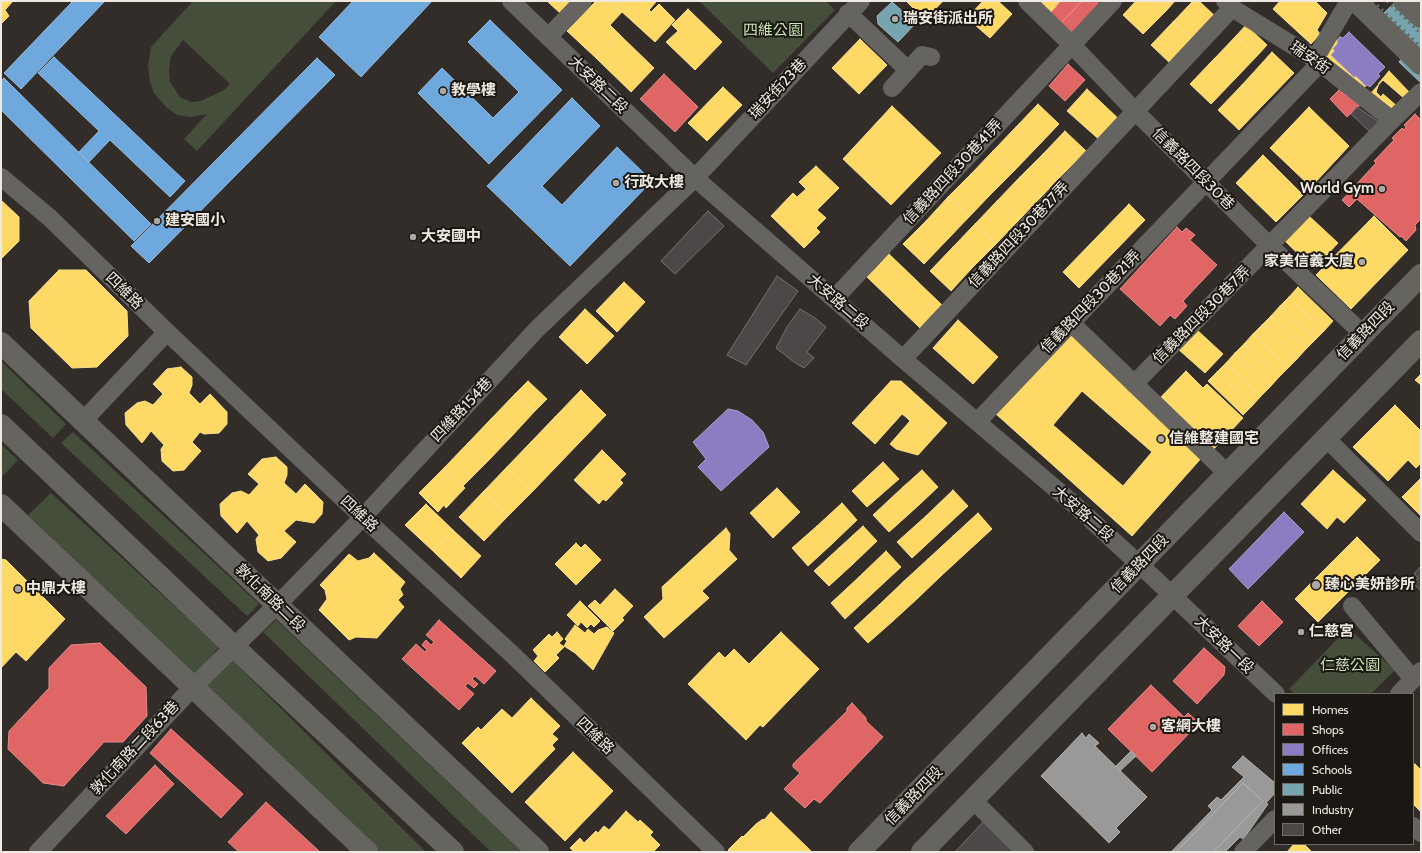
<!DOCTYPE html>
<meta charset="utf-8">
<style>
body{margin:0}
#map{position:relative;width:1422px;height:853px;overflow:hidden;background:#322d28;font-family:Cabin,sans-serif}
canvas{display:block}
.frame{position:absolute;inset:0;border:2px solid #efe9e2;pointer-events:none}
.legend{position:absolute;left:1274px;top:693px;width:140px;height:152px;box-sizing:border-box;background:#1b1712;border:1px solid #706b65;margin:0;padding:5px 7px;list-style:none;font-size:12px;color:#efe9e2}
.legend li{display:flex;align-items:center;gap:8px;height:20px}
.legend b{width:20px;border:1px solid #706b65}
</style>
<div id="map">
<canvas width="1422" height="853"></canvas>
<div class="frame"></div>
<ul class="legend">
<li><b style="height:11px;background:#ffd966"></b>Homes</li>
<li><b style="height:11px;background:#e06666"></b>Shops</li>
<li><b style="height:11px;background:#8e7cc3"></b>Offices</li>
<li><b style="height:11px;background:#6fa8dc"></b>Schools</li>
<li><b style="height:11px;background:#76a5af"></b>Public</li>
<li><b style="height:11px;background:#999"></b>Industry</li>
<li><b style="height:11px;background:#4c4848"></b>Other</li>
</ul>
</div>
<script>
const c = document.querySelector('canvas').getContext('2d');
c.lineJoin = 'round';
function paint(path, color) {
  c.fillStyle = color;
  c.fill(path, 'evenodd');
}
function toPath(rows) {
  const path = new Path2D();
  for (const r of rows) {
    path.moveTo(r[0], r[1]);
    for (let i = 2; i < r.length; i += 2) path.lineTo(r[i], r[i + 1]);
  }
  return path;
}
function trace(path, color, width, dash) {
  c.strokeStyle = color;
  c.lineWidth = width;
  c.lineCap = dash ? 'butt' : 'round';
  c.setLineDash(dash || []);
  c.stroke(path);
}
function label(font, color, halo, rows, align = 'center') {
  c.font = font + ' Cabin,"Noto Sans TC",sans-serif';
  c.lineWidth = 4;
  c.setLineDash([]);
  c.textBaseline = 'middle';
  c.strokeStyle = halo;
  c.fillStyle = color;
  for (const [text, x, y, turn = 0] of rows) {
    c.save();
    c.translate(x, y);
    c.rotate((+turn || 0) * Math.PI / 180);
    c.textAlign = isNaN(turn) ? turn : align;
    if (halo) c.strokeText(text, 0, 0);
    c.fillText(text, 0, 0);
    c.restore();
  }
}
const green = toPath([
 [193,1,336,1,197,151,184,139,207,114,190,117,177,115,166,107,154,93,150,82,148,66,151,47],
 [183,40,230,84,224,90,201,101,191,102,180,97,170,82,169,70,171,56],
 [699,1,826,1,835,10,773,73],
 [1,361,66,424,53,438,1,389],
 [73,432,259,604,247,616,61,443],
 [1,444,18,460,1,478],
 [51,493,219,647,194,676,28,515],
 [276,620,522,852,491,852,263,632],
 [1348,628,1395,670,1371,694,1295,694,1289,689],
 [230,658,426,852,378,852,206,687]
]);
const homes = toPath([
 [1,1,13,1,5,10,9,16,1,24,1,1],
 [547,1,573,1,561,14,547,1],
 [596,1,610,1,622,12,610,25,619,34,596,58,567,31,596,1],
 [610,1,655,1,656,2,649,10,651,12,659,4,675,20,655,42,610,1],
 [906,1,943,1,925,20,906,1],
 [983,1,998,1,1012,14,990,38,967,18,983,1],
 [1036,1,1061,1,1050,14,1036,1],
 [1136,1,1156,1,1166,11,1143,34,1123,15,1136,1],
 [1156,1,1175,1,1166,11,1156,1],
 [1193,1,1199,1,1217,18,1194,41,1173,22,1193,1],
 [1280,1,1315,1,1327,13,1317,30,1320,34,1311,44,1273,9,1280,1],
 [688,9,722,42,695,70,666,42,678,31,672,25,688,9],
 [1173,22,1194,41,1172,65,1151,45,1173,22],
 [1246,25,1267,45,1257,56,1236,36,1246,25],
 [619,34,654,68,631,92,596,58,619,34],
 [1236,36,1257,56,1235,79,1214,59,1236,36],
 [1340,37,1378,73,1360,92,1321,56,1340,37],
 [860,39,887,65,859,94,832,68,860,39],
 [1272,52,1294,73,1263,105,1242,85,1272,52],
 [1214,59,1235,79,1211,104,1190,84,1214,59],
 [1389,71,1411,94,1398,107,1383,94,1381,97,1376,92,1379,83,1389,71],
 [1383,80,1405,99,1392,113,1370,94,1383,80],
 [1242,85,1263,105,1239,130,1218,110,1242,85],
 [723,87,742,105,707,141,688,123,723,87],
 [1087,89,1122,122,1103,143,1067,111,1087,89],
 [1038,104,1059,124,1037,147,1016,127,1038,104],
 [892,106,941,153,891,205,843,159,892,106],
 [1309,107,1349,146,1311,187,1270,148,1309,107],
 [1016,127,1037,147,1014,171,993,151,1016,127],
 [1065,131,1086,151,1063,174,1043,154,1065,131],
 [993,151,1014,171,991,194,971,174,993,151],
 [1043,154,1063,174,1041,197,1020,177,1043,154],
 [1263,155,1303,195,1276,222,1236,183,1263,155],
 [816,166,839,188,817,210,826,218,816,228,820,232,804,248,771,216,793,193,797,197,806,189,799,182,816,166],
 [971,174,991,194,969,217,948,197,971,174],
 [1020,177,1041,197,1018,221,997,201,1020,177],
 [948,197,969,217,946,241,926,221,948,197],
 [1,200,19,217,19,241,1,259,1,200],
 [997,201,1018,221,996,244,975,224,997,201],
 [1129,204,1145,220,1079,288,1063,272,1129,204],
 [1309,216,1338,243,1314,269,1285,241,1309,216],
 [1374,216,1408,250,1351,309,1316,275,1374,216],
 [926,221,946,241,924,264,903,244,926,221],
 [975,224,996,244,973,267,953,247,975,224],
 [953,247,973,267,951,291,930,271,953,247],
 [889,254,942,305,920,328,867,277,889,254],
 [59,270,86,270,127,311,128,336,97,367,72,368,31,328,29,301,59,270],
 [624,282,645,302,617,332,596,311,624,282],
 [1298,287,1333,321,1324,331,1289,297,1298,287],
 [1289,297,1324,331,1315,340,1280,306,1289,297],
 [1280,306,1315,340,1306,349,1271,316,1280,306],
 [585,309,614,336,587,364,559,337,585,309],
 [1271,316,1306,349,1297,359,1262,325,1271,316],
 [958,320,998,357,973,384,933,348,958,320],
 [1262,325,1297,359,1288,368,1253,334,1262,325],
 [1196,329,1223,354,1205,373,1178,349,1196,329],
 [1253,334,1288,368,1279,377,1244,344,1253,334],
 [1071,335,1204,455,1132,536,996,414,1071,335],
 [1082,391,1152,452,1123,486,1053,425,1082,391],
 [1244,344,1279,377,1270,387,1235,353,1244,344],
 [1235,353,1270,387,1261,396,1226,363,1235,353],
 [1226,363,1261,396,1252,406,1217,372,1226,363],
 [181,367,192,377,192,385,189,393,200,404,210,394,227,412,227,424,219,433,204,434,200,432,192,442,201,451,184,470,173,471,162,461,161,449,164,445,151,431,142,443,126,425,125,413,137,403,145,401,153,405,163,394,153,384,167,369,181,367],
 [1186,371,1203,388,1207,384,1243,418,1213,450,1159,399,1186,371],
 [1217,372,1252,406,1243,415,1208,381,1217,372],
 [1421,374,1421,385,1415,380,1421,374],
 [528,381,547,399,534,412,515,394,528,381],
 [891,381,901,381,922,400,906,417,902,414,875,444,852,423,891,381],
 [581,390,606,415,580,442,555,417,581,390],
 [515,394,534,412,511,437,491,419,515,394],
 [922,400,947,423,918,455,896,449,890,444,910,421,906,417,922,400],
 [1395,405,1421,431,1421,463,1416,468,1408,460,1388,481,1353,447,1395,405],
 [555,417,580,442,556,467,531,442,555,417],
 [491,419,511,437,487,462,468,443,491,419],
 [531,442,556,467,532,492,507,467,531,442],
 [468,443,487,462,463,486,444,468,468,443],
 [602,450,626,474,620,480,623,483,606,501,603,499,599,504,574,480,602,450],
 [276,457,287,467,287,475,284,483,296,494,305,484,323,502,322,514,314,523,296,520,284,531,296,542,281,558,268,561,258,552,256,539,259,535,247,521,237,533,221,516,220,504,232,493,241,491,249,495,259,484,248,474,262,459,276,457],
 [883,462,899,479,867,507,852,491,883,462],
 [507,467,532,492,508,516,483,492,507,467],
 [444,468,465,488,446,508,444,505,438,512,419,493,444,468],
 [922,470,938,487,919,505,903,487,922,470],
 [1333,470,1366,500,1344,523,1337,517,1327,529,1301,504,1333,470],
 [1421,478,1421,516,1402,497,1421,478],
 [903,487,919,505,889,532,873,515,903,487],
 [777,488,800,512,773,538,750,513,777,488],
 [953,490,968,506,940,532,926,516,953,490],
 [483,492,508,516,484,541,459,517,483,492],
 [842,503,857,520,833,543,817,526,842,503],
 [426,504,453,530,433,551,405,525,426,504],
 [978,513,992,529,967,552,953,536,978,513],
 [926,516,940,532,912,558,897,542,926,516],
 [817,526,833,543,808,566,792,548,817,526],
 [863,526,877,541,853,564,839,548,863,526],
 [726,528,730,534,729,550,737,559,702,591,709,598,664,638,644,617,663,599,662,587,726,528],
 [453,530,481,556,461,578,433,551,453,530],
 [953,536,967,552,942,575,928,559,953,536],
 [1357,537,1380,560,1318,622,1295,599,1357,537],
 [576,543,581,548,585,544,601,560,576,585,555,564,576,543],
 [839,548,853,564,829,586,814,571,839,548],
 [886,551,901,567,873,593,859,577,886,551],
 [374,553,405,582,400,589,403,595,398,600,404,607,377,638,356,637,349,640,319,610,327,599,325,590,320,585,349,554,358,561,369,558,374,553],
 [1,559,6,560,65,619,26,661,16,652,1,668,1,559],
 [928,559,942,575,918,598,903,582,928,559],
 [859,577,873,593,845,619,831,603,859,577],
 [903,582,918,598,893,621,879,605,903,582],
 [615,589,633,606,622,618,624,620,613,631,588,606,595,600,600,605,615,589],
 [580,601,600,621,594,627,591,624,587,628,581,622,578,626,567,615,580,601],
 [879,605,893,621,868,643,854,628,879,605],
 [575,625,585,633,588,629,594,634,598,630,607,627,614,633,593,670,575,653,564,646,567,641,565,639,575,625],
 [557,632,563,639,559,643,564,647,556,655,559,658,545,672,534,661,538,656,533,650,549,634,552,637,557,632],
 [781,632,819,669,763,727,760,725,746,740,688,684,719,652,725,658,734,649,749,664,781,632],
 [531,698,560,726,552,734,558,739,552,745,555,749,512,793,462,743,478,727,481,730,502,709,512,718,531,698],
 [573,752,613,791,565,841,525,802,573,752],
 [1415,764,1421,770,1421,812,1413,804,1413,765,1415,764],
 [626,811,638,822,640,820,653,832,650,835,660,845,653,852,574,852,570,848,580,838,584,843,596,831,598,833,604,826,609,830,626,811],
 [771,812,812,852,730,852,728,850,742,836,743,837,756,824,763,819,764,820,771,812],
 [1294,844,1304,844,1312,852,1287,852,1294,844]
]);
const shops = toPath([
 [1061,1,1082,1,1061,23,1050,14,1061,1],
 [1082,1,1096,1,1099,4,1072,33,1061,23,1082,1],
 [1068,64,1085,80,1065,101,1049,86,1068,64],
 [664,74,698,107,675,132,640,99,664,74],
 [1339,90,1360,105,1347,117,1330,99,1339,90],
 [1415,114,1421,120,1421,219,1415,225,1416,230,1406,241,1401,236,1400,237,1357,199,1349,207,1342,200,1376,163,1374,161,1394,140,1392,138,1402,128,1404,130,1406,127,1404,125,1415,114],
 [1177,227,1182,232,1186,228,1195,235,1190,240,1217,265,1183,301,1187,306,1175,319,1170,315,1160,326,1120,289,1177,227],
 [1262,601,1283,622,1259,646,1238,626,1262,601],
 [439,620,496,671,484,684,475,676,472,679,478,684,474,688,468,683,465,686,474,694,459,710,402,659,416,644,425,652,427,650,422,645,426,640,431,645,434,642,426,635,439,620],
 [100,643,146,687,147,716,123,742,104,742,64,786,43,783,8,749,9,731,49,688,49,668,71,645,100,643],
 [1204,648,1225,667,1224,675,1197,704,1173,681,1204,648],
 [1151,685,1184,717,1188,713,1198,722,1198,724,1152,772,1108,729,1151,685],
 [852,703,866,718,866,721,883,737,820,803,814,799,805,808,784,789,800,773,793,767,793,764,847,711,847,708,852,703],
 [171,729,243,794,221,818,150,753,171,729],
 [155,765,174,784,126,834,106,816,155,765],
 [266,802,319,851,318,852,239,852,228,842,266,802]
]);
const offices = toPath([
 [1349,32,1385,67,1378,74,1380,76,1370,87,1367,85,1366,86,1356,76,1354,77,1331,55,1335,51,1333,49,1338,43,1337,41,1339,38,1341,37,1343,38,1349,32],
 [728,409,738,411,752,420,763,432,769,447,721,491,698,467,706,459,693,442,728,409],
 [1284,512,1304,532,1248,589,1229,569,1284,512]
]);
const schools = toPath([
 [73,1,105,1,21,89,4,73,73,1],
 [353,1,432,1,361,77,319,37,353,1],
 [490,20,562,90,489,164,418,93,442,68,493,118,519,92,468,42,490,20],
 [54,57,185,181,170,197,110,140,89,162,79,152,99,131,38,73,54,57],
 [317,58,335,75,149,263,131,246,317,58],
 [4,78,151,224,134,241,1,110,1,81,4,78],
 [572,98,600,126,542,186,562,205,617,147,652,181,570,266,487,186,572,98]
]);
const public = toPath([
 [1396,1,1421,12,1421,83,1399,62,1402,58,1375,22,1396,1],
 [892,2,916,23,898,42,878,24,877,16,892,2]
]);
const industry = toPath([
 [1082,733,1086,738,1089,734,1099,743,1095,746,1147,797,1116,828,1120,832,1109,843,1041,776,1082,733],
 [1131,751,1136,756,1120,771,1116,766,1131,751],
 [1243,756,1275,783,1275,793,1266,803,1268,804,1245,837,1243,839,1240,837,1225,852,1213,852,1263,801,1243,783,1176,852,1171,852,1212,810,1208,806,1217,797,1221,800,1244,777,1232,767,1243,756],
 [1243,783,1263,801,1213,852,1176,852,1243,783]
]);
const building = toPath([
 [1357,107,1382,124,1369,131,1351,114,1357,107],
 [708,211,724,226,675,274,661,261,708,211],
 [777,276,798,291,746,365,727,355,777,276],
 [800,309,815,318,826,327,807,352,814,358,804,368,794,362,776,348,787,327,800,309],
 [1421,566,1421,591,1413,583,1418,578,1414,574,1421,566],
 [984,821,1017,852,955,852,984,821]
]);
const minor = toPath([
 [511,1,695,178,903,359,1076,506,1155,579,1276,694],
 [1027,1,1072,45,1135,111,1270,246,1363,334],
 [1225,1,1232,8,1315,59,1392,120],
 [848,13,908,70],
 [548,37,583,1],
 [1315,59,1349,1],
 [892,88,922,55,931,57],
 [1,177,50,218,167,332,353,508,514,656,716,852],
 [834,299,1113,1],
 [1071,323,1228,474],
 [903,359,1232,8],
 [1134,384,1392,120,1421,92],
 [83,421,167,332],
 [977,422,1071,323,1320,63],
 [1326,438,1421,533],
 [1352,606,1413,679],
 [1399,694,1421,671],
 [973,800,1025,852],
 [1413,826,1421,833],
 [38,852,193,687,286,596,363,517,537,329,695,178,861,1],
 [1243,852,1275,819]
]);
const major = toPath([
 [1356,1,1421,64],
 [1404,1,1421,17],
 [1,343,538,852],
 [1,425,233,646,453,852],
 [1,505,367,852],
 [859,852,1421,275],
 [922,852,1421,341]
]);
const rail = toPath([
 [1373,1,1421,47],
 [1387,1,1421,34]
]);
const markers = [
 [895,19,4,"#ada7a1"],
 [443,91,4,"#ada7a1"],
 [616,183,4,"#ada7a1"],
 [1382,189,4,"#ada7a1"],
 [157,221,4,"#ada7a1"],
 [413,237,4,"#ada7a1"],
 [1362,262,4,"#ada7a1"],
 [1161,439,4,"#ada7a1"],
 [1316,585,5,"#ada7a1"],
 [18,589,4,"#ada7a1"],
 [1301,632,4,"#ada7a1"],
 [1153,727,4,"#ada7a1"]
];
const poiNames = [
 ["瑞安街派出所",903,19],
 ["教學樓",451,91],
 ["行政大樓",624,183],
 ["World Gym",1374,189,"right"],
 ["建安國小",165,221],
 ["大安國中",421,237],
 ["家美信義大廈",1354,262,"right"],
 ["信維整建國宅",1169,439],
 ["臻心美妍診所",1325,585],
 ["中鼎大樓",26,589],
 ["仁慈宮",1309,632],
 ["客網大樓",1161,727]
];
const parkNames = [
 ["四維公園",773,31],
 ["仁慈公園",1350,666]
];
const streetNames = [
 ["瑞安街",1310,58,35],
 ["大安路二段",598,85,44],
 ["瑞安街23巷",778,89,-47],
 ["信義路四段30巷",1193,169,45],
 ["信義路四段30巷41弄",953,172,-47],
 ["信義路四段30巷27弄",1019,235,-47],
 ["四維路",124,291,44],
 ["大安路二段",838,302,41],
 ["信義路四段30巷21弄",1091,302,-46],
 ["信義路四段30巷7弄",1202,315,-45],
 ["信義路四段",1366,331,-46],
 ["四維路154巷",462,410,-47],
 ["四維路",359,514,43],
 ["大安路二段",1083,514,41],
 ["信義路四段",1140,564,-46],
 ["敦化南路二段",270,598,44],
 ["大安路一段",1224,645,44],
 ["四維路",595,736,44],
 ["敦化南路二段63巷",135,748,-47],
 ["信義路四段",914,796,-46]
];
paint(green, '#444e3b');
paint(homes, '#ffd966');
trace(homes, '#fade8b', 1);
paint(shops, '#e06666');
trace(shops, '#e48d8b', 1);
paint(offices, '#8e7cc3');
trace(offices, '#ab9dcc', 1);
paint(schools, '#6fa8dc');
trace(schools, '#95bcde', 1);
paint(public, '#76a5af');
trace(public, '#9ab9be', 1);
paint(industry, '#999');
trace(industry, '#b3b1af', 1);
paint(building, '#4c4848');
trace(building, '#757171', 1);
trace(minor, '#656461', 18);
trace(major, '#66645f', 22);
trace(rail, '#6a6864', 3, [2, 4]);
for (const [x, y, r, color] of markers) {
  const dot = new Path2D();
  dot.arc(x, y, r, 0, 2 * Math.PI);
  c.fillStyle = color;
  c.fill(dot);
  trace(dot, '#1b1712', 1.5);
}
label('bold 15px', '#efe9e2', '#1b1712', poiNames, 'left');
label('15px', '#c9e4b5', '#1b1712', parkNames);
label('15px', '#efe9e2', '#1b1712', streetNames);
</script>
